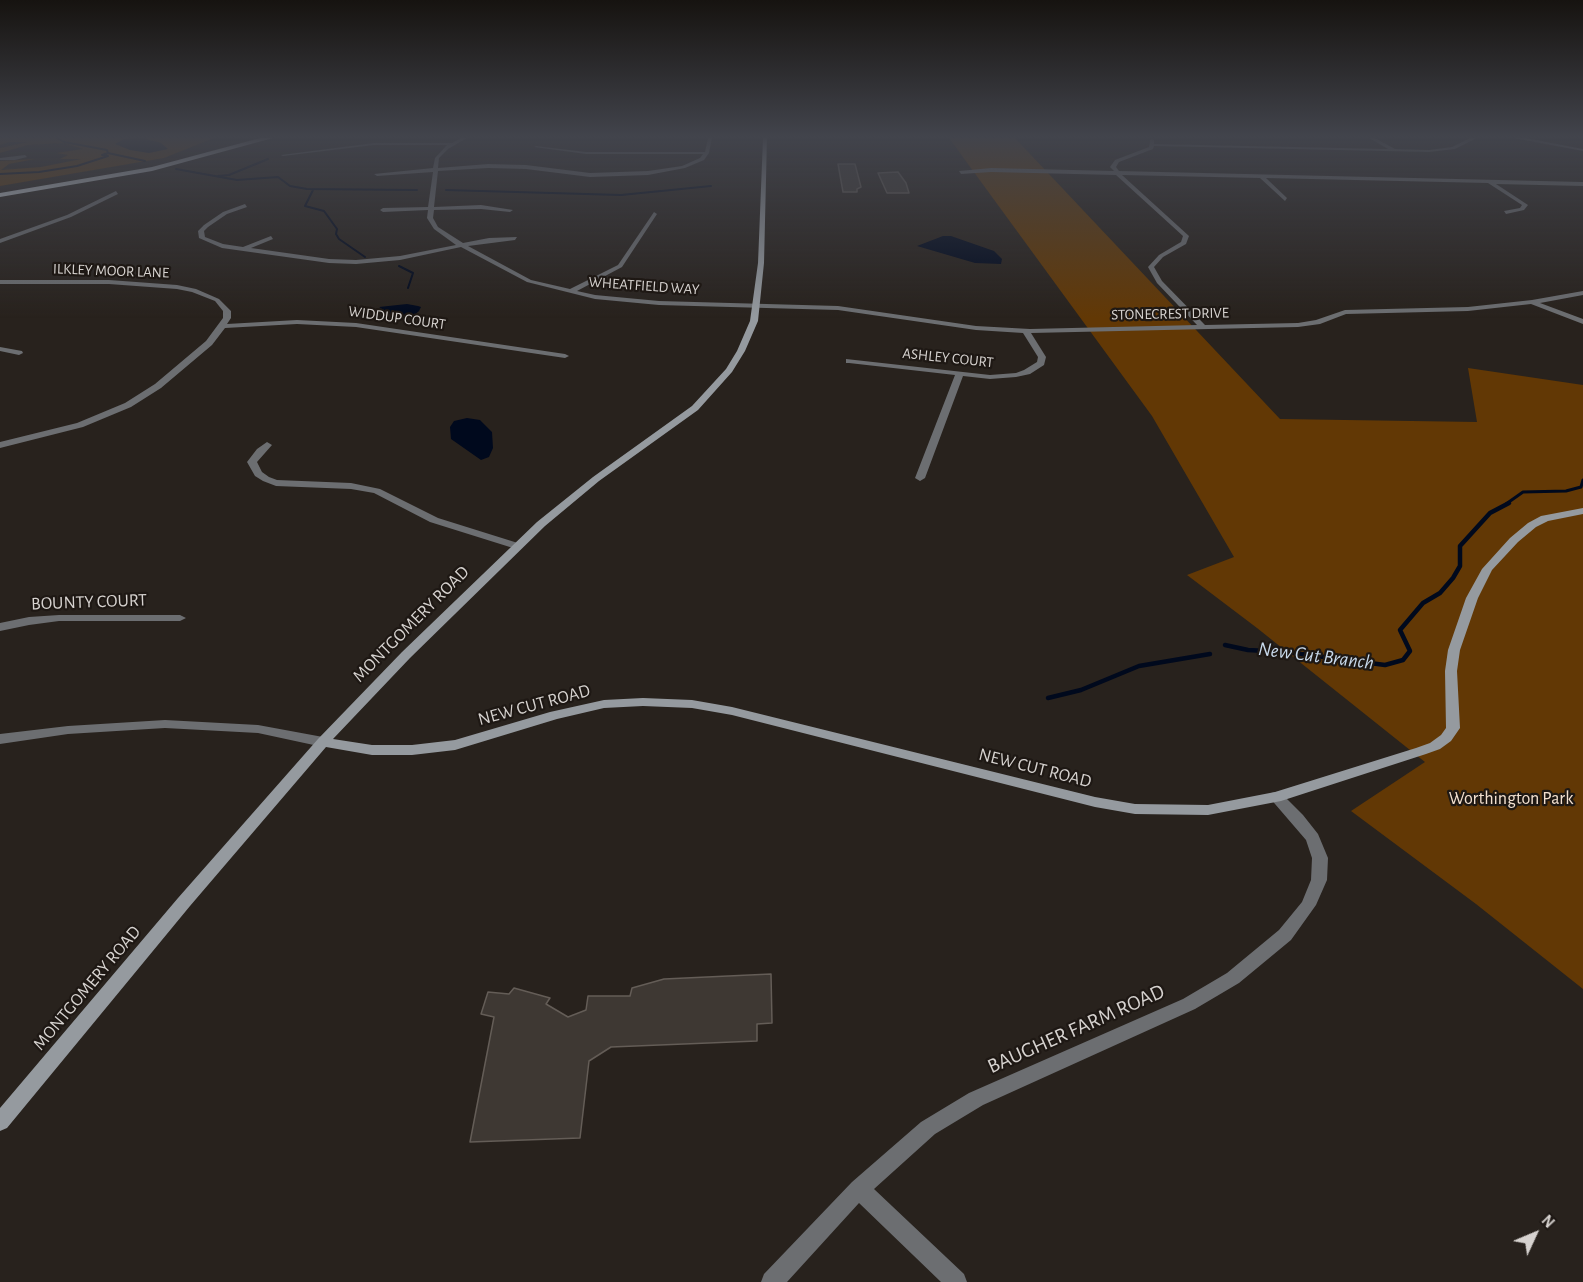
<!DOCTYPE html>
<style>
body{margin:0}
#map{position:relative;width:1583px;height:1282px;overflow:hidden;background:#28221d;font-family:"Alegreya Sans",sans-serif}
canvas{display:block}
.north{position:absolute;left:1505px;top:1204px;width:60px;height:60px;-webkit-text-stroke:4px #1e1814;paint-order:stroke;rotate:46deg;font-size:16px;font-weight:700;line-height:24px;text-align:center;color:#d6d2cf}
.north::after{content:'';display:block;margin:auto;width:21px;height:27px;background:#d6d2cf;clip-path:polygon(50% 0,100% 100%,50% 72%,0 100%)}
</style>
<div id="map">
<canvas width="1583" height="1282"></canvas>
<div class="north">N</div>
</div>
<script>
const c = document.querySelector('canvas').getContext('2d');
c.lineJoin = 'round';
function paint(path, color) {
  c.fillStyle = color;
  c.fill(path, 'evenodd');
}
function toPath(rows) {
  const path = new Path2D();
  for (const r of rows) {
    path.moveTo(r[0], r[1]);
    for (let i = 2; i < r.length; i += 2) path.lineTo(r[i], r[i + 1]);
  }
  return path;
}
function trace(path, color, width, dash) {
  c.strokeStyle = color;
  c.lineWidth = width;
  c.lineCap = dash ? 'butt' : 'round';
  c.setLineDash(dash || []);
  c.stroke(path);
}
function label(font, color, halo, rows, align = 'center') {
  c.font = font + ' "Alegreya Sans",sans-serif';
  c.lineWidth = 4.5;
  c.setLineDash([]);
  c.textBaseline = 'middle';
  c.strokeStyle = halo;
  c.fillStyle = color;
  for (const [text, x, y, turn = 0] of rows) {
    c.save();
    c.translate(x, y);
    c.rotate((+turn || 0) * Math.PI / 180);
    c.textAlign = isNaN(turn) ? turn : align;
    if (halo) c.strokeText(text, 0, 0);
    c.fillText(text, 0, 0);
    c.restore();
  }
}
const green = toPath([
 [0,138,214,138,164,158,0,186,0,161,35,159,9,164,1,170,41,167,81,159,60,159,68,155,56,153,83,149,63,143,28,145,0,153,0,148,27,142,9,142,0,145],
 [949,138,1015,138,1280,419,1477,422,1468,368,1583,385,1583,989,1476,904,1351,811,1425,762,1257,628,1187,575,1234,557,1152,416]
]);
const water = toPath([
 [143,138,161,143,168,149,149,153,130,150,115,144,124,139],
 [943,236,951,236,994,251,1002,259,1001,264,975,263,917,246],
 [407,304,418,306,421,307,419,311,413,316,399,320,379,307],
 [467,418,480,420,492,432,493,448,489,457,481,460,451,439,450,427,454,421]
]);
const streamFar2 = toPath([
 [108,153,145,161],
 [176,169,237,180,278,177,290,186,307,189,417,190],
 [0,174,39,172,77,166,108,156,102,155,108,153,107,150,64,142,57,138],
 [218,176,229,175,268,159],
 [313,190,305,206,324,211,337,229,336,234,339,239,365,257],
 [446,190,621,195,711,186],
 [399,266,413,273,408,288]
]);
const streamFar1 = toPath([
 [1506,504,1523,492,1566,491,1581,487,1583,480]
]);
const stream = toPath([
 [1225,645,1248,650,1286,652,1385,665,1403,660,1410,651,1400,630,1423,603,1440,593,1453,578,1460,566,1460,546,1490,513,1509,503],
 [1048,698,1081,690,1139,666,1210,654]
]);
const building = toPath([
 [838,164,855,164,861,187,857,189,857,192,843,192,838,164],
 [898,172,906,183,909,193,887,193,878,173,898,172],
 [771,974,772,1023,757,1024,757,1041,611,1047,589,1061,580,1138,470,1142,494,1017,481,1014,488,992,509,994,514,988,550,998,546,1004,568,1017,586,1010,588,996,630,996,632,988,664,979,771,974]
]);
const street = toPath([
 [461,138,467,138,448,149,439,158,438,168,488,164,526,165,590,173,648,171,682,166,700,158,703,154,586,154,534,147,536,146,586,152,705,152,708,138,712,138,709,153,704,160,685,168,648,175,590,177,526,169,488,168,438,171,434,207,481,205,513,210,510,212,481,209,434,210,433,218,438,227,463,243,489,238,517,237,515,240,468,246,531,280,570,289,618,265,654,212,657,214,622,267,577,291,595,295,659,301,838,306,976,326,1030,329,1197,325,1157,283,1148,267,1159,255,1181,242,1183,236,1116,175,991,172,961,174,959,171,991,168,1114,171,1110,167,1115,160,1149,147,1150,140,1152,139,1154,140,1154,144,1388,149,1369,138,1375,138,1395,149,1429,150,1452,147,1470,138,1477,138,1455,149,1429,152,1154,146,1153,149,1119,162,1116,167,1119,171,1583,182,1583,186,1496,184,1528,205,1524,210,1506,214,1504,211,1520,208,1522,205,1488,183,1266,178,1287,198,1285,201,1260,178,1122,175,1189,236,1186,244,1163,257,1154,267,1162,281,1205,325,1298,323,1316,320,1345,310,1468,307,1532,300,1583,291,1583,295,1540,303,1583,319,1583,324,1531,304,1468,311,1346,314,1320,324,1298,327,1031,333,1046,357,1044,365,1030,374,1016,377,990,379,963,376,925,478,920,481,915,478,955,375,849,363,846,363,846,359,990,375,1016,373,1024,370,1037,362,1038,357,1023,333,976,330,838,310,659,305,595,299,527,282,461,247,400,260,356,264,329,263,222,248,199,238,198,231,204,225,223,212,245,204,247,207,227,214,208,227,204,231,205,237,223,244,243,247,271,236,273,239,251,248,329,259,356,260,400,256,456,245,434,229,427,218,428,210,383,212,380,210,383,208,428,207,433,172,377,176,374,174,433,168,435,158,447,145,374,145,283,156,281,155,374,143,452,143,461,138],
 [1513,138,1526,138,1583,149,1583,151,1513,138],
 [25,155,27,157,15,160,0,160,0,158,25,155],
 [116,191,118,194,71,217,0,243,0,239,67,215,116,191],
 [0,280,109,280,177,285,196,289,219,299,231,311,231,318,227,324,297,320,356,323,565,354,569,356,565,358,356,327,297,324,225,328,212,345,161,388,131,407,83,427,0,448,0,442,77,423,125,403,155,384,206,341,223,318,223,311,215,301,192,292,177,289,109,284,0,284,0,280],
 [0,347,22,351,23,353,19,355,0,351,0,347],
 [267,442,272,445,257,462,262,472,269,477,277,480,351,483,380,489,438,518,521,544,522,546,517,549,513,548,430,522,374,493,351,489,276,486,263,481,255,476,247,462,257,449,267,442],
 [59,615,180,615,186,618,180,621,59,621,29,625,0,631,0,623,29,617,59,615],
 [165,720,258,725,323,737,328,739,330,742,328,745,323,747,258,733,165,728,68,734,0,744,0,734,68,726,165,720],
 [1276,792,1281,793,1303,815,1318,834,1328,858,1327,880,1316,905,1291,940,1239,983,1195,1009,983,1105,935,1134,874,1189,964,1274,967,1282,941,1282,859,1203,787,1282,761,1282,764,1274,852,1182,921,1122,969,1093,1183,999,1227,973,1279,930,1302,902,1311,880,1312,858,1306,840,1269,797,1271,793,1276,792]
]);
const secondary = toPath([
 [763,138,767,138,764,263,758,321,745,351,732,372,698,410,599,481,545,526,410,658,333,739,372,745,412,745,455,740,550,712,604,700,643,698,692,700,732,707,1095,797,1135,804,1208,805,1275,792,1416,748,1430,743,1441,735,1446,728,1445,671,1448,650,1466,598,1482,569,1510,538,1528,523,1541,516,1583,508,1583,514,1548,521,1536,527,1518,542,1492,570,1478,598,1460,650,1457,671,1460,728,1451,741,1440,749,1426,754,1281,801,1208,815,1135,814,1095,807,732,715,692,708,643,706,604,708,557,719,455,750,412,755,372,755,326,747,190,906,7,1128,0,1131,0,1108,178,898,318,739,402,652,537,522,593,477,692,406,726,369,737,351,750,321,758,263,763,138]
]);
const highway = toPath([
 [260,138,273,138,152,171,0,197,0,193,152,167,260,138]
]);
const farStreetnames = [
 ["ILKLEY MOOR LANE",111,271,2],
 ["WHEATFIELD WAY",644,286,4],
 ["STONECREST DRIVE",1170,314,-1],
 ["WIDDUP COURT",397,318,8],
 ["ASHLEY COURT",948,358,6]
];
const streetNames = [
 ["BOUNTY COURT",89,602,-2],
 ["MONTGOMERY ROAD",411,624,-45],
 ["NEW CUT ROAD",534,705,-15],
 ["NEW CUT ROAD",1035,768,14],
 ["MONTGOMERY ROAD",87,988,-50]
];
const parkNames = [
 ["Worthington Park",1511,799]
];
const waterNames = [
 ["New Cut Branch",1316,656,7]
];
const nearStreetnames = [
 ["BAUGHER FARM ROAD",1076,1029,-24]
];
paint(green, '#623805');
paint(water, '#00091d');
trace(streamFar2, '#00091d', 2);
trace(streamFar1, '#00091d', 3);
trace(stream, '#00091d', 4.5);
paint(building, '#3e3833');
trace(building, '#645d57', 1.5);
paint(street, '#6c6e71');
paint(secondary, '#959a9f');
paint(highway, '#d3dae1');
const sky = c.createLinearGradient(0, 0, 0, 318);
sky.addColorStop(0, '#161310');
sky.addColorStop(0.43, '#42444c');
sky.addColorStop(1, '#42444c00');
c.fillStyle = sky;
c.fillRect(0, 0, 1583, 318);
label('15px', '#d6d2cf', '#1e1814', farStreetnames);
label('18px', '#d6d2cf', '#1e1814', streetNames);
label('18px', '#f3e0cf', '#1e1814', parkNames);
label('italic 20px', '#c8d9eb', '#1e1814', waterNames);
label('21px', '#d6d2cf', '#1e1814', nearStreetnames);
</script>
